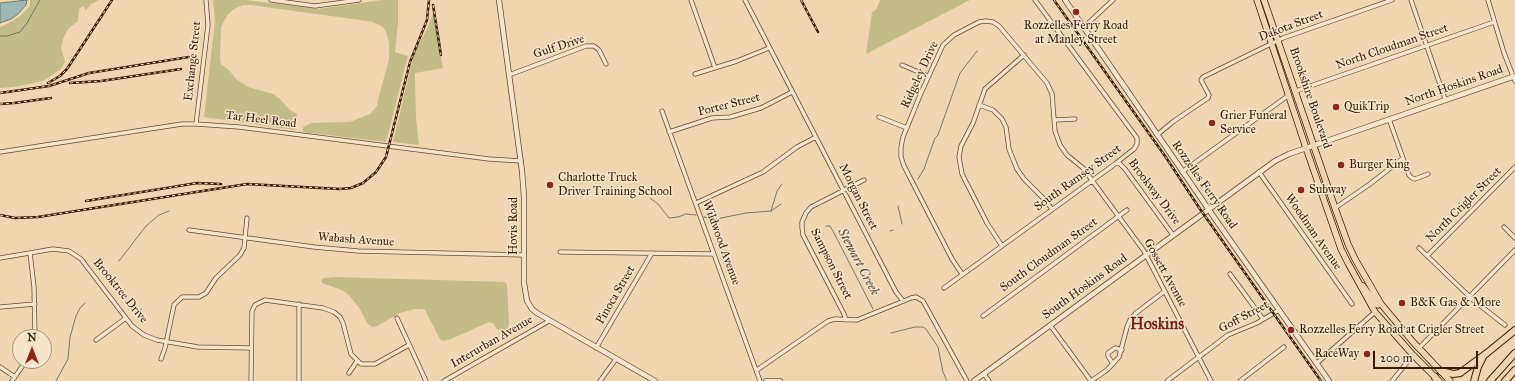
<!DOCTYPE html>
<style>
body{margin:0}
#map{position:relative;width:1515px;height:381px;overflow:hidden;background:#f0d6b0;font-family:"IM FELL Great Primer",serif}
canvas{display:block}
.north{position:absolute;left:12px;top:329px;width:40px;height:40px;box-sizing:border-box;background:#f5e4cc;border:1px solid #a9947c;border-radius:50%;rotate:0deg;font-size:11px;font-weight:700;line-height:16px;text-align:center;color:#381d05}
.north::after{content:'';display:block;margin:auto;width:14px;height:18px;background:#8f2418;clip-path:polygon(50% 0,100% 100%,50% 72%,0 100%)}
.scale{position:absolute;left:1373px;top:351px;width:105px;height:18px;box-sizing:border-box;border:2px solid #381d05;border-top:0;padding-left:5px;font-size:12px;line-height:14px;white-space:nowrap;color:#381d05;-webkit-text-stroke:3px #f5e4cc;paint-order:stroke}
</style>
<div id="map">
<canvas width="1515" height="381"></canvas>
<div class="north">N</div>
<div class="scale">200 m</div>
</div>
<script>
const c = document.querySelector('canvas').getContext('2d');
c.lineJoin = 'round';
function paint(path, color) {
  c.fillStyle = color;
  c.fill(path, 'evenodd');
}
function toPath(rows) {
  const path = new Path2D();
  for (const r of rows) {
    path.moveTo(r[0], r[1]);
    for (let i = 2; i < r.length; i += 2) path.lineTo(r[i], r[i + 1]);
  }
  return path;
}
function trace(path, color, width, dash) {
  c.strokeStyle = color;
  c.lineWidth = width;
  c.lineCap = dash ? 'butt' : 'round';
  c.setLineDash(dash || []);
  c.stroke(path);
}
function label(font, color, halo, rows, align = 'center') {
  c.font = font + ' "IM FELL Great Primer",serif';
  c.lineWidth = 3;
  c.setLineDash([]);
  c.textBaseline = 'middle';
  c.strokeStyle = halo;
  c.fillStyle = color;
  for (const [text, x, y, turn = 0] of rows) {
    c.save();
    c.translate(x, y);
    c.rotate((+turn || 0) * Math.PI / 180);
    c.textAlign = isNaN(turn) ? turn : align;
    if (halo) c.strokeText(text, 0, 0);
    c.fillText(text, 0, 0);
    c.restore();
  }
}
const green = toPath([
 [30,0,98,0,96,2,91,4,86,10,83,6,79,9,78,21,68,29,63,39,61,48,65,62,61,69,43,81,14,87,0,88,0,27,7,24,20,16,30,6],
 [213,0,246,0,318,9,382,0,398,0,398,23,395,52,408,56,386,142,303,132,303,127,312,123,350,122,370,114,377,106,378,100,389,59,389,43,387,34,383,27,373,22,367,21,251,5,243,5,234,9,228,14,221,27,220,59,221,64,230,71,236,79,248,87,273,94,279,98,290,110,297,114,295,130,204,117,215,21],
 [880,0,970,0,866,54,872,12,876,10],
 [433,13,443,68,415,73,416,118,419,145,393,142,414,54,428,27],
 [335,277,505,282,507,285,509,323,508,328,502,330,497,329,493,323,489,322,451,339,443,341,440,339,425,310,422,309,414,309,400,313,377,326,372,327,367,323,360,309,349,295,342,290,322,283,321,280,324,278]
]);
const water = toPath([
 [27,0,26,5,18,14,11,19,0,23,0,3,27,0]
]);
const stream = toPath([
 [0,36,7,36,20,32,27,23,40,0],
 [918,179,924,169,935,138,938,135,960,73,977,51],
 [650,198,658,204,669,218,678,217,686,214,696,215],
 [898,206,902,224],
 [771,211,777,191,782,184],
 [704,217,716,219,746,213,771,211,781,204],
 [826,226,830,226,833,231,873,309],
 [890,231,893,230],
 [119,261,146,226,159,215,169,211],
 [891,333,915,327,923,327,926,329,938,347,943,372,947,381],
 [56,381,68,359,70,337,76,316,80,308,85,303]
]);
const minor = toPath([
 [271,0,315,6,359,0],
 [691,0,715,68],
 [745,0,896,292,903,301],
 [1411,0,1445,99],
 [1488,0,1504,53,1515,81],
 [1084,27,1113,0],
 [902,65,928,76],
 [695,74,737,61,769,48],
 [509,75,586,46,594,46,599,50,606,64],
 [1296,91,1494,22],
 [979,105,993,110,1002,119,1006,127,1009,149,1017,169,1024,179,1045,200,1052,209],
 [662,111,760,381],
 [879,117,907,128],
 [1389,119,1409,175,1412,178,1415,179,1428,174],
 [1055,120,1075,119],
 [196,124,208,25,206,0],
 [669,132,712,118,730,117,761,108,792,92],
 [1157,135,1174,121,1208,98,1209,95,1201,80,1203,77,1283,38,1392,0],
 [0,152,182,124,196,124,239,127,489,159,521,161],
 [1118,162,1125,169,1173,235],
 [1182,172,1289,95],
 [1259,172,1352,304],
 [696,203,763,172,797,147,816,137],
 [1335,208,1370,184,1402,159],
 [1504,227,1515,238],
 [189,230,314,247,358,251,524,255],
 [1002,246,987,223,962,174,959,157,961,146,973,123,985,89,1024,55],
 [1419,248,1473,300,1505,325],
 [560,252,714,254],
 [30,253,34,287,35,337],
 [1427,256,1515,167],
 [0,258,53,249,69,251,81,259,132,326,144,335,157,340,198,347,251,348],
 [962,274,952,259,904,166,901,157,901,147,903,137,921,93,943,45,954,35,979,22,986,21,993,22,999,26,1047,83,1052,94,1055,131,1060,145,1067,155,1083,168,1144,251,1211,381],
 [1230,274,1263,319],
 [944,288,1115,164,1134,149,1137,144,1137,138,1035,0],
 [0,307,35,304],
 [983,316,1127,210],
 [397,318,426,381],
 [846,320,844,314,803,235,802,228,802,222,806,213,811,207,864,180],
 [1050,325,1091,381],
 [96,340,126,318],
 [596,348,652,253],
 [1419,348,1515,250],
 [161,359,165,348,174,305,182,297,199,297,206,293,216,278,240,255,244,248,247,218],
 [1317,363,1375,312],
 [1113,364,1108,356,1108,353,1115,348,1122,350],
 [0,367,15,377],
 [757,370,828,321,835,319,857,320,911,298,916,297,923,301,967,381],
 [349,373,357,361],
 [984,374,989,381],
 [12,381,26,361],
 [251,381,252,311,255,305,265,300,323,308,334,312,340,317,343,323,351,354,361,364,375,364,409,345],
 [299,381,299,304],
 [444,381,549,321],
 [600,381,616,359],
 [1091,381,1107,370,1119,357,1127,327,1130,320,1136,313,1165,291],
 [1167,381,1228,335,1257,323,1279,310],
 [1240,381,1284,347],
 [1392,381,1413,355]
]);
const tertiary = toPath([
 [499,0,522,171,524,197,524,283,527,301,532,309,537,313,655,381],
 [1065,0,1218,223,1329,381],
 [766,381,780,381],
 [974,381,1275,161,1289,154,1515,76]
]);
const trunk = toPath([
 [1257,0,1306,148,1341,249,1348,263,1375,312,1413,355,1439,381],
 [1264,0,1335,208,1348,244,1355,259,1381,304,1413,342,1450,381],
 [1363,286,1376,304,1378,305,1381,304]
]);
const motorway = toPath([
 [1441,371,1453,374,1460,373,1487,353,1515,330],
 [1435,377,1436,381],
 [1474,381,1478,367,1483,357],
 [1490,381,1515,353],
 [1505,381,1515,370]
]);
const rail = toPath([
 [801,0,818,32],
 [1054,0,1165,156,1200,209,1321,381],
 [433,5,441,55],
 [48,83,60,76,67,69,112,0],
 [70,83,101,81,181,69],
 [0,93,49,86,89,73,189,57],
 [0,104,14,103,51,98],
 [86,201,197,183,221,184],
 [0,215,15,218,38,217,247,184,340,189,351,188,363,183,376,172,386,157,410,62,427,20,429,0]
]);
const markers = [
 [1076,12,4,"#8f2418"],
 [1336,107,4,"#8f2418"],
 [1212,123,4,"#8f2418"],
 [1341,165,4,"#8f2418"],
 [550,185,4,"#8f2418"],
 [1301,190,4,"#8f2418"],
 [1402,303,4,"#8f2418"],
 [1291,330,4,"#8f2418"],
 [1367,354,4,"#8f2418"]
];
const poiNames = [
 ["Rozzelles Ferry Road",1076,26,"center"],
 ["at Manley Street",1076,40,"center"],
 ["QuikTrip",1344,107],
 ["Grier Funeral",1220,116],
 ["Service",1220,130],
 ["Burger King",1349,165],
 ["Charlotte Truck",558,178],
 ["Driver Training School",558,192],
 ["Subway",1309,190],
 ["B&K Gas & More",1410,303],
 ["Rozzelles Ferry Road at Crigler Street",1299,330],
 ["RaceWay",1359,354,"right"]
];
const streetNames = [
 ["Dakota Street",1291,26,-21],
 ["Gulf Drive",559,47,-18],
 ["North Cloudman Street",1392,47,-19],
 ["Exchange Street",193,61,-84],
 ["Ridgeley Drive",920,75,-65],
 ["North Hoskins Road",1454,86,-19],
 ["Brookshire Boulevard",1310,98,71],
 ["Porter Street",729,105,-14],
 ["Tar Heel Road",261,120,7],
 ["South Ramsey Street",1078,178,-36],
 ["Rozzelles Ferry Road",1204,185,55],
 ["Brookway Drive",1154,192,53],
 ["Morgan Street",858,197,63],
 ["North Crigler Street",1464,205,-45],
 ["Hovis Road",514,226,-90],
 ["Woodman Avenue",1313,232,55],
 ["Wabash Avenue",356,240,4],
 ["Wildwood Avenue",721,243,70],
 ["South Cloudman Street",1049,255,-36],
 ["Sampson Street",831,264,63],
 ["Gossett Avenue",1165,273,61],
 ["South Hoskins Road",1085,287,-36],
 ["Brooktree Drive",120,291,51],
 ["Pinoca Street",616,295,-60],
 ["Goff Street",1244,317,-28],
 ["Interurban Avenue",492,342,-30]
];
const waterNames = [
 ["Stewart Creek",858,262,62]
];
const districtNames = [
 ["Hoskins",1157,325]
];
paint(green, '#c2bc86');
paint(water, '#9db7b4');
trace(water, '#75796e', 1);
trace(stream, '#75796e', 1);
trace(minor, '#664b30', 5);
trace(tertiary, '#664b30', 6);
trace(trunk, '#381d05', 7);
trace(motorway, '#381d05', 8);
trace(minor, '#f5e4cc', 3.5);
trace(tertiary, '#f5e4cc', 4.5);
trace(trunk, '#f0d6b0', 5.5);
trace(motorway, '#f0d6b0', 6);
trace(rail, '#381d05', 2.5);
trace(rail, '#f5e4cc', 1, [3]);
for (const [x, y, r, color] of markers) {
  const dot = new Path2D();
  dot.arc(x, y, r, 0, 2 * Math.PI);
  c.fillStyle = color;
  c.fill(dot);
  trace(dot, '#f5e4cc', 1.5);
}
label('12px', '#381d05', '#f5e4cc', poiNames, 'left');
label('12px', '#381d05', '#f5e4cc', streetNames);
label('italic 13px', '#564b3a', '#f5e4cc', waterNames);
label('bold 16px', '#7a1f14', '#f5e4cc', districtNames);
</script>
